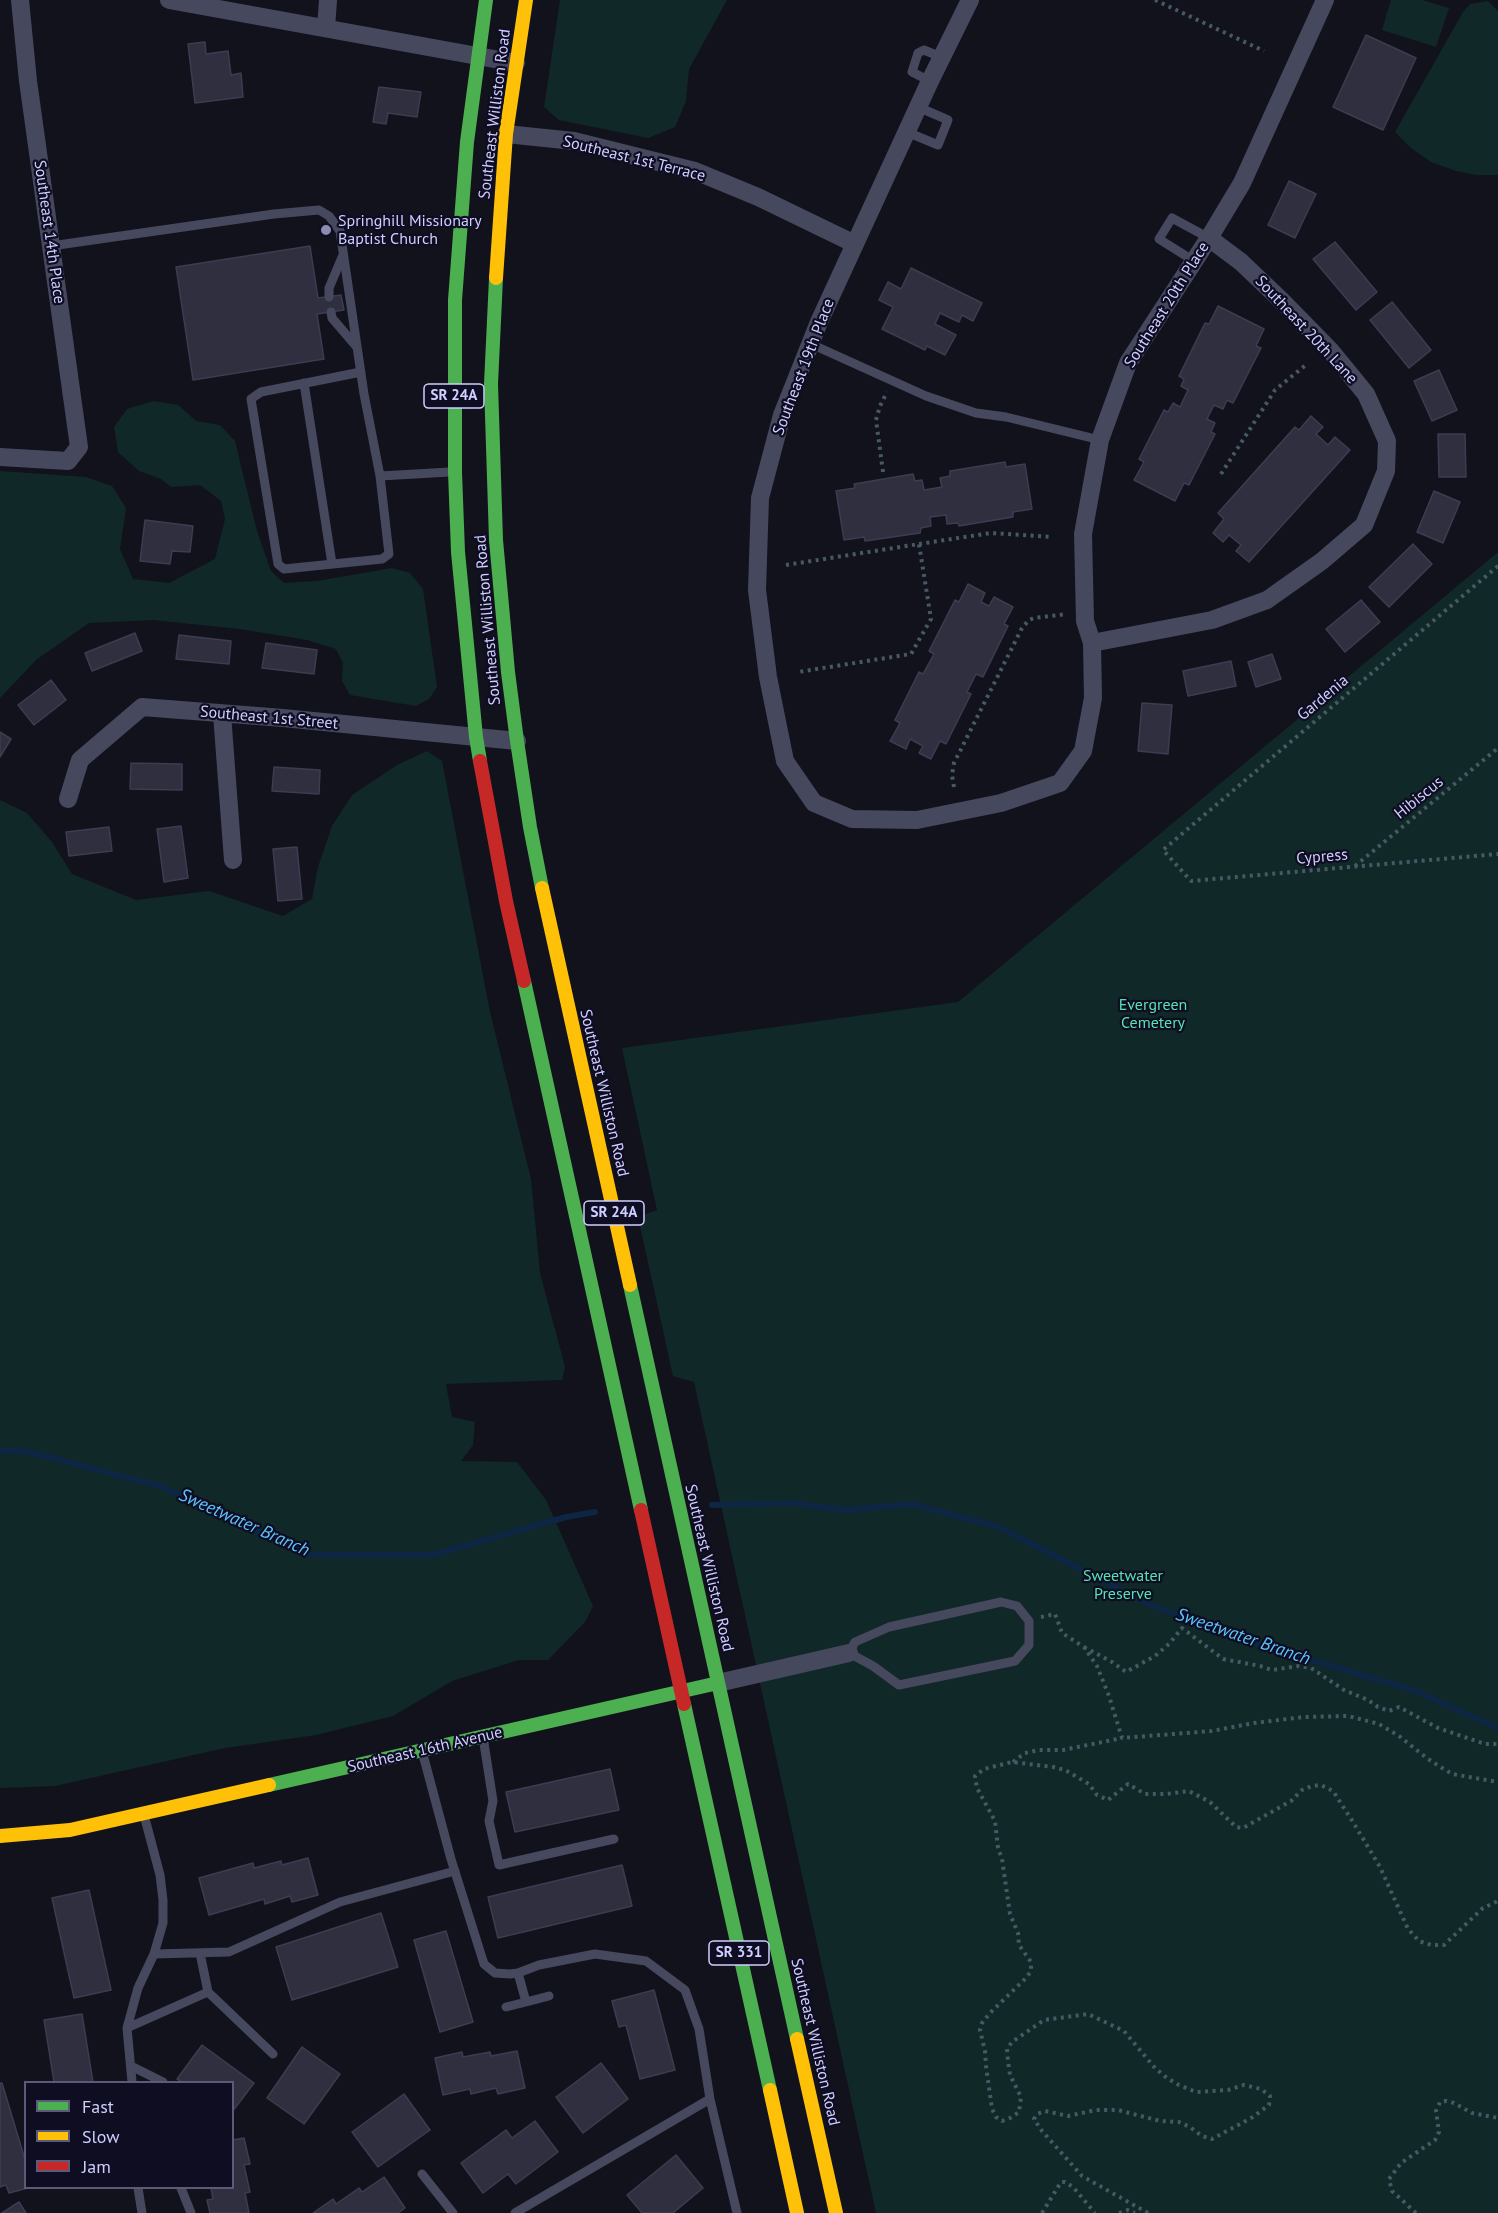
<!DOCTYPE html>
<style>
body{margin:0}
#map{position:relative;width:1498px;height:2213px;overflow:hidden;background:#12121d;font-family:"PT Sans",sans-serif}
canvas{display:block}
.legend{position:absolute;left:24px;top:2081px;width:210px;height:108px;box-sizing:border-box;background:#0e0d22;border:2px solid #5b5a7a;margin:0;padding:8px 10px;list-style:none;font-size:18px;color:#cfceff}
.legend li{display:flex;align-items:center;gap:12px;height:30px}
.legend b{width:30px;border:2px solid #5b5a7a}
</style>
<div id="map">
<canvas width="1498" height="2213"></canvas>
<ul class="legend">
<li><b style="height:8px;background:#4caf50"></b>Fast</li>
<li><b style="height:8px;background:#ffc107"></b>Slow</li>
<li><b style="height:8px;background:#c62828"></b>Jam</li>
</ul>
</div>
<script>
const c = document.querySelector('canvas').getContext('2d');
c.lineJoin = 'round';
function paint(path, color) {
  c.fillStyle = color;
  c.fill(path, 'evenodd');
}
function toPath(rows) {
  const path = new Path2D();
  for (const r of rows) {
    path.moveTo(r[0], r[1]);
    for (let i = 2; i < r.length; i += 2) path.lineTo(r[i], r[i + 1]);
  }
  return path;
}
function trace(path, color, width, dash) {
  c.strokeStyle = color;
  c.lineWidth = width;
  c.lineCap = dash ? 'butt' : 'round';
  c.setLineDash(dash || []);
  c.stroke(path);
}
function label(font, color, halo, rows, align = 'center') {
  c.font = font + ' "PT Sans",sans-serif';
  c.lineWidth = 4.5;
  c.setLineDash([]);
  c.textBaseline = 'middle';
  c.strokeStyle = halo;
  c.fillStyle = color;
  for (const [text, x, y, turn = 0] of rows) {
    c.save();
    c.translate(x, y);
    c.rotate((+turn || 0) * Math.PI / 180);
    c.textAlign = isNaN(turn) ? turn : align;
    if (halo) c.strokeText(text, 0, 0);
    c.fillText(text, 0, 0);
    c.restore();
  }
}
const green = toPath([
 [560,0,727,0,689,69,686,101,675,127,648,138,559,120,544,107],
 [1391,0,1422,0,1449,8,1436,47,1382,30],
 [1488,1,1498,11,1498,175,1477,175,1456,171,1431,162,1411,148,1395,132,1463,12,1470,4],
 [153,401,178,405,196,421,220,425,235,441,257,531,271,571,284,583,317,581,392,568,410,573,423,589,437,687,429,699,416,706,350,695,342,681,343,663,336,649,307,640,240,629,153,620,89,623,36,660,0,698,0,471,86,477,112,486,126,508,120,549,133,579,169,583,215,559,225,519,221,501,200,485,171,487,161,479,139,471,118,452,114,427,127,409],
 [1498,552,1498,2213,876,2213,694,1382,673,1376,638,1217,657,1210,622,1048,958,1002],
 [427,751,442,761,490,1012,531,1179,540,1273,565,1367,562,1380,446,1384,452,1417,475,1422,473,1445,461,1461,517,1462,546,1500,593,1606,585,1622,548,1660,519,1660,452,1681,393,1716,316,1735,225,1748,55,1786,0,1788,0,800,27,813,52,842,72,874,136,900,209,891,283,916,312,899,318,867,332,826,352,795,397,765]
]);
const stream = toPath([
 [0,1450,29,1452,160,1486,310,1555,433,1555,566,1517,595,1512],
 [712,1505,792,1503,843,1510,912,1504,999,1527,1146,1603,1240,1639,1413,1690,1498,1728]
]);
const building = toPath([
 [1366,35,1416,58,1383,130,1333,107,1366,35],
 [205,42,206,54,228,51,231,75,241,73,243,97,195,103,188,44,205,42],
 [379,87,421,92,417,117,388,113,386,124,373,122,379,87],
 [1289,181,1316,194,1295,238,1268,225,1289,181],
 [1335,242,1377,292,1356,310,1313,259,1335,242],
 [310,246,318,298,341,295,344,310,317,314,324,359,193,380,176,267,310,246],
 [911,268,982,303,973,321,962,315,959,322,940,313,935,324,956,335,945,355,927,346,925,350,882,329,893,307,879,300,888,282,901,289,911,268],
 [1392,302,1431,350,1409,368,1370,320,1392,302],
 [1218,306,1264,329,1256,346,1261,348,1233,403,1227,400,1223,409,1214,405,1207,419,1215,423,1211,432,1215,434,1189,485,1184,483,1175,501,1134,480,1144,462,1139,459,1164,410,1168,412,1173,403,1180,407,1188,390,1181,386,1184,379,1179,376,1205,323,1209,324,1218,306],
 [1439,370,1457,410,1432,421,1414,381,1439,370],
 [1311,416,1323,427,1316,434,1328,445,1335,437,1350,450,1249,562,1236,551,1241,545,1229,535,1223,542,1213,533,1224,519,1218,513,1295,427,1299,430,1311,416],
 [1438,434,1465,434,1466,477,1439,477,1438,434],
 [1005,462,1006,467,1025,464,1032,509,1013,512,1013,517,959,526,958,523,947,524,946,515,930,517,931,526,921,528,920,533,865,541,864,537,844,540,836,491,855,488,854,484,913,474,915,481,922,480,924,490,942,487,940,478,950,476,950,471,1005,462],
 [1434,491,1460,502,1443,543,1417,532,1434,491],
 [145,520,193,526,190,552,172,551,170,564,140,561,145,520],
 [1413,544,1432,564,1389,607,1369,587,1413,544],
 [968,584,985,593,981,602,989,606,994,597,1013,607,1004,624,1008,626,983,677,976,674,967,692,971,694,946,744,940,741,931,759,919,753,923,746,910,739,906,749,890,741,900,723,895,720,919,672,923,674,934,654,929,651,955,600,959,602,968,584],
 [1361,600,1380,622,1345,652,1326,629,1361,600],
 [135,633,142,651,92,671,85,653,135,633],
 [179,635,231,641,229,664,176,659,179,635],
 [266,643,317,650,314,674,262,668,266,643],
 [1272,654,1281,679,1256,687,1248,662,1272,654],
 [1231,661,1236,686,1188,696,1183,671,1231,661],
 [51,680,66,700,34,725,18,705,51,680],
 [1142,703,1172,705,1168,754,1138,751,1142,703],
 [0,732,11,739,0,757,0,732],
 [131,763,182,764,182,790,130,789,131,763],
 [274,767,320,770,319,794,272,791,274,767],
 [181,826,188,878,164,882,157,829,181,826],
 [109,827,112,851,69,856,66,832,109,827],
 [297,847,302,899,278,901,273,849,297,847],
 [610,1769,619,1810,515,1832,506,1792,610,1769],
 [308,1858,318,1895,292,1902,290,1896,265,1904,264,1899,209,1915,199,1878,253,1863,254,1868,281,1861,282,1865,308,1858],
 [622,1865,632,1906,498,1938,488,1897,622,1865],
 [89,1890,111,1990,74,1998,52,1898,89,1890],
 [381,1913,398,1967,292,2000,276,1947,381,1913],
 [446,1931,473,2022,440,2032,414,1940,446,1931],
 [654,1990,675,2070,640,2079,626,2025,619,2027,612,2001,654,1990],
 [82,2014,93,2082,54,2082,44,2020,82,2014],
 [202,2045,254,2083,232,2112,232,2082,182,2082,177,2079,202,2045],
 [302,2047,340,2074,304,2124,267,2098,302,2047],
 [517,2051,525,2088,498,2094,496,2088,471,2094,470,2089,443,2095,435,2058,462,2052,463,2057,490,2052,491,2056,517,2051],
 [601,2063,628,2099,583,2133,556,2097,601,2063],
 [0,2083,2,2083,26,2163,26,2188,28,2188,9,2193,6,2185,0,2187,0,2083],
 [404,2094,430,2130,378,2167,352,2132,404,2094],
 [535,2121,558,2152,516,2184,508,2174,483,2193,461,2163,506,2130,512,2138,535,2121],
 [244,2138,250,2164,244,2165,250,2192,245,2193,249,2213,210,2213,207,2200,213,2199,211,2188,232,2188,232,2140,244,2138],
 [676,2155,703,2188,673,2213,642,2213,627,2195,676,2155],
 [384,2177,405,2208,398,2213,313,2213,333,2199,336,2204,359,2188,362,2192,384,2177],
 [19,2202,26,2213,2,2213,19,2202]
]);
const path = toPath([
 [1155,0,1264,51],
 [883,472,876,420,880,406,887,392],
 [1221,474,1275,390,1307,364],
 [919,544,991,533,1053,537],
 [786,565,919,544,931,619,911,654,798,672],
 [1498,566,1163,850,1191,881,1498,854],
 [954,787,952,775,954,763,1022,628,1029,620,1034,618,1067,614],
 [1355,866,1498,748],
 [1041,1617,1055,1614,1062,1633,1084,1647,1097,1666,1109,1696,1122,1738,1212,1731,1254,1723,1304,1717,1348,1716,1379,1724,1399,1736,1428,1759,1452,1774,1498,1782],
 [1084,1647,1112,1662,1126,1672,1155,1656,1169,1644,1182,1628,1223,1659,1260,1666,1272,1670,1299,1666,1311,1668,1344,1690,1368,1700,1378,1707,1389,1711,1399,1707,1438,1728,1485,1744,1498,1744],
 [1013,1762,1025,1753,1039,1750,1063,1750,1122,1738],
 [1042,2213,1061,2182,1065,2182,1073,2187,1095,2213],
 [1119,2213,1128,2210,1135,2213],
 [1148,2213,1082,2176,1042,2131,1034,2119,1037,2114,1045,2111,1068,2116,1096,2110,1118,2110,1160,2121,1179,2122,1190,2127,1202,2136,1212,2139,1253,2117,1269,2105,1270,2096,1261,2089,1244,2085,1228,2090,1196,2092,1179,2085,1167,2078,1155,2068,1124,2031,1088,2014,1044,2020,1012,2042,1007,2049,1008,2061,1010,2075,1021,2097,1019,2112,1010,2118,1002,2121,996,2117,992,2109,986,2066,985,2051,980,2030,982,2023,990,2013,1026,1978,1031,1971,1031,1962,1019,1945,1018,1933,1010,1914,1002,1859,998,1848,995,1821,977,1788,975,1776,984,1769,1012,1762,1053,1767,1065,1770,1089,1784,1097,1795,1108,1800,1128,1784,1145,1794,1166,1794,1189,1791,1210,1802,1236,1827,1243,1828,1291,1801,1302,1790,1312,1786,1321,1785,1333,1791,1353,1822,1380,1867,1408,1929,1419,1941,1431,1945,1444,1945,1483,1908,1498,1901],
 [1416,2213,1392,2191,1389,2179,1401,2163,1435,2140,1439,2132,1436,2111,1440,2102,1446,2101,1454,2103,1472,2113,1498,2118]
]);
const lane = toPath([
 [930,81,912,72,918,53,924,50,941,57],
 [907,132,938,145,948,120,918,107],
 [51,246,274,214,319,210,329,216,340,231,364,394,380,476,389,554,382,559,284,569,278,564,251,399,261,392,361,372],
 [1194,261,1159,239,1172,218,1209,238],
 [329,297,329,288,343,255],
 [331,312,332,318,356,346],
 [811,344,926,396,976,413,1006,417,1100,440],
 [304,383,332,564],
 [380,476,450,472],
 [1001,1602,1017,1606,1029,1621,1029,1645,1015,1661,899,1685,873,1666,849,1653,855,1642,889,1627,1001,1602],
 [483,1737,493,1801,489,1821,499,1865,614,1839],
 [422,1751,451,1859,484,1964,495,1973,510,1974,518,1973,539,1965,595,1954,646,1961,685,1990,699,2029,710,2099,737,2213],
 [200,1953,208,1992],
 [154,1954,229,1952,340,1902,455,1871],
 [518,1973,526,2002,549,1996],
 [506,2007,526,2002],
 [127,2028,208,1992,273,2054],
 [131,2066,163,2082],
 [132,2082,127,2028,138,1988,154,1954,163,1923,163,1900,160,1875,144,1815],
 [422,2174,453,2213],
 [138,2188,142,2213],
 [181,2188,191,2213],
 [515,2213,710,2099]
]);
const street = toPath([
 [169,0,516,63],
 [970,0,930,81,819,322,782,415,760,498,757,590,768,677,785,761,814,803,852,819,917,820,1001,803,1060,783,1083,751,1093,698,1092,643,1085,621,1083,534,1100,440,1128,363,1209,238,1242,183,1325,0],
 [326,28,328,0],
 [506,134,574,141,695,171,758,197,855,244],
 [0,457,68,461,79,447,28,81,20,0],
 [1092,643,1212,620,1267,600,1322,561,1364,525,1386,471,1387,441,1366,394,1330,350,1282,301,1241,262,1209,238],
 [222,714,233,860],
 [68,799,80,760,142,707,283,718,517,741],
 [718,1683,849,1653]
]);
const fast = toPath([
 [496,278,491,384,496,540,508,672,517,741,530,827,542,888],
 [480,761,476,737,458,552,455,472,455,300,467,142,486,0],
 [524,981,641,1510],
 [630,1285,797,2039],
 [684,1704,770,2090],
 [269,1785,718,1683]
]);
const slow = toPath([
 [496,278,506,134,526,0],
 [542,888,630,1285],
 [0,1836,70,1830,269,1785],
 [797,2039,836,2213],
 [770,2090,797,2213]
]);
const jam = toPath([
 [480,761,506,901,524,981],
 [641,1510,684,1704]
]);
const markers = [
 [326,230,6,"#8d8cb0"]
];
const shields = [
 [454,396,60],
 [614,1213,60],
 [739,1953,60]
];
const shieldNames = [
 ["SR 24A",454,396],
 ["SR 24A",614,1213],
 ["SR 331",739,1953]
];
const streetNames = [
 ["Southeast Williston Road",495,114,-83],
 ["Southeast 1st Terrace",634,159,14],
 ["Southeast 14th Place",49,232,82],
 ["Southeast 20th Place",1167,305,-58],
 ["Southeast 20th Lane",1306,330,47],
 ["Southeast 19th Place",804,367,-69],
 ["Southeast Williston Road",488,620,-95],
 ["Gardenia",1323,698,-40],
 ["Southeast 1st Street",269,718,5],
 ["Hibiscus",1419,798,-39],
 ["Cypress",1322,857,-5],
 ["Southeast Williston Road",604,1093,77],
 ["Southeast Williston Road",709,1568,77],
 ["Southeast 16th Avenue",425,1750,-13],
 ["Southeast Williston Road",815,2042,77]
];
const poiNames = [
 ["Springhill Missionary",338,221],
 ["Baptist Church",338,239]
];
const parkNames = [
 ["Evergreen",1153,1005],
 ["Cemetery",1153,1023],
 ["Sweetwater",1123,1576],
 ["Preserve",1123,1594]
];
const waterNames = [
 ["Sweetwater Branch",244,1523,24],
 ["Sweetwater Branch",1243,1637,19]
];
paint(green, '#102827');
trace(stream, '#0c2644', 6);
paint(building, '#302f40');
trace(building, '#3d3c51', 1.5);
trace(path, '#475964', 4, [3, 4.5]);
trace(lane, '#46485e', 9);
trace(street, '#46485e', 18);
trace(fast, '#4caf50', 14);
trace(slow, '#ffc107', 14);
trace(jam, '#c62828', 14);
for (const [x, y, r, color] of markers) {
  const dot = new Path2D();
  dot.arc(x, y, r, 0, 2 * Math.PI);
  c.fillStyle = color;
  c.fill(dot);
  trace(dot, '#0e0d22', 2);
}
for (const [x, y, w] of shields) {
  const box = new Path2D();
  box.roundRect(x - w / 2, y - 12, w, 24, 4.5);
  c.fillStyle = '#0e0d22';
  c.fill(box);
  trace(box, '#cfceff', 1.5);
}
label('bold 15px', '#cfceff', null, shieldNames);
label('16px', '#cfceff', '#0e0d22', streetNames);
label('16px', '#cfceff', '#0e0d22', poiNames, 'left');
label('16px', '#56e3b2', '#0e0d22', parkNames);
label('italic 18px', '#5cc4ff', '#0e0d22', waterNames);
</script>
